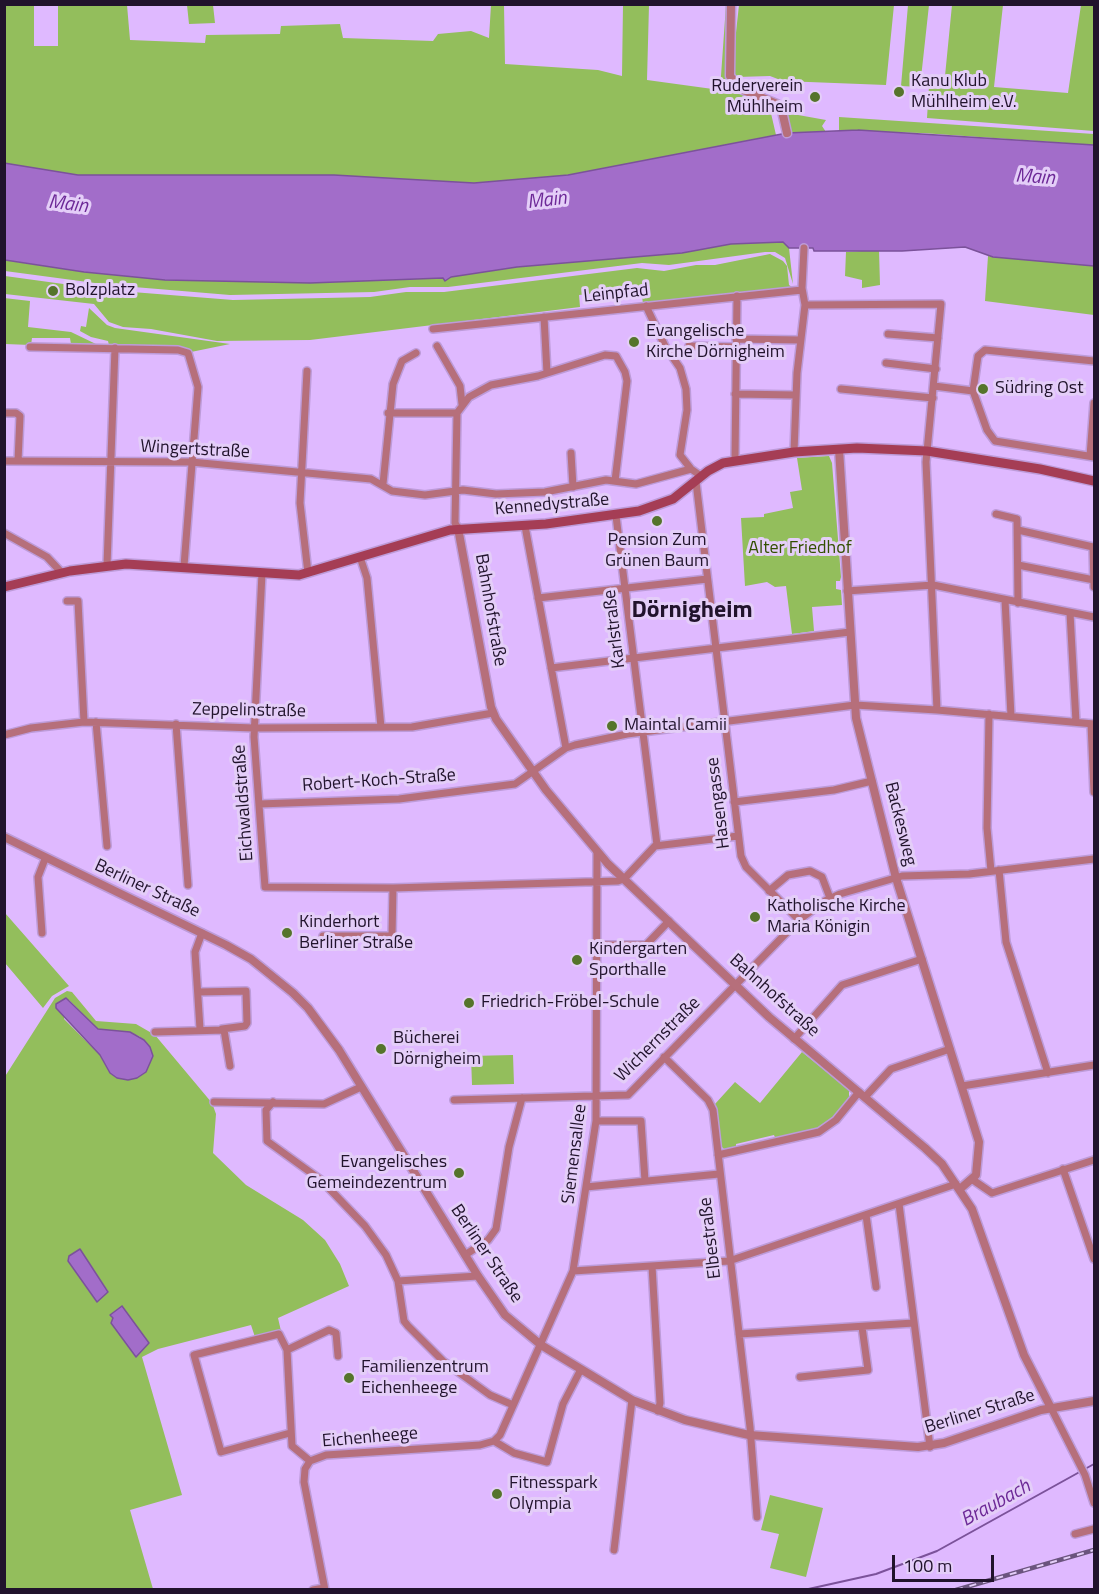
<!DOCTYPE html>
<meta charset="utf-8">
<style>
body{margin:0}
#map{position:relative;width:1099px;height:1594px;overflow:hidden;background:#dfb9ff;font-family:"Titillium Web",sans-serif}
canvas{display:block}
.frame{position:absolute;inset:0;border:6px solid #21132c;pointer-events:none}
.scale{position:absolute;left:892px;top:1555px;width:102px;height:27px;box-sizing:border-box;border:3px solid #21132c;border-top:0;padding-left:8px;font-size:18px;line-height:21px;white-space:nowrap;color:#21132c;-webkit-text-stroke:4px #e4cef8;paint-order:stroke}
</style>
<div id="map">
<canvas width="1099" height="1594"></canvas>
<div class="frame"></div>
<div class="scale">100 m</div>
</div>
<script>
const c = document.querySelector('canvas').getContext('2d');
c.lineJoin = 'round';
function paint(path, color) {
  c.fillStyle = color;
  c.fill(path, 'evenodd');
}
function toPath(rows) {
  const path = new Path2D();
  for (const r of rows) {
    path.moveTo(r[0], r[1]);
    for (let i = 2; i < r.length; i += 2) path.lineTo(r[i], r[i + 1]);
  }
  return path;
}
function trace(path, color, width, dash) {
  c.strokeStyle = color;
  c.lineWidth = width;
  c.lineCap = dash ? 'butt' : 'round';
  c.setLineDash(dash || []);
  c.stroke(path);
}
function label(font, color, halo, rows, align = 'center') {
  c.font = font + ' "Titillium Web",sans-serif';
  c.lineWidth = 6;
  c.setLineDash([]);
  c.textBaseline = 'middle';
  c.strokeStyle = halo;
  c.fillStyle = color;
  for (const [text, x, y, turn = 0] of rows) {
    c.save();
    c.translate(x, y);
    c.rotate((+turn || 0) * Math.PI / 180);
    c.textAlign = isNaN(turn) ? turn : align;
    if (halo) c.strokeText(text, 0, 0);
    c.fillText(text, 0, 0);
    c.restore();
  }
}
const green = toPath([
 [5,5,34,5,34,46,58,46,58,5,127,5,130,40,205,43,206,35,280,34,281,26,340,24,343,38,433,41,438,34,471,31,489,38,491,5,504,5,505,64,598,70,622,76,623,5,649,5,647,80,720,90,726,5,728,5,725,74,732,87,740,94,763,102,770,109,776,135,568,175,474,183,334,175,78,175,5,164],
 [187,5,213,5,215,23,189,24],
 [739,5,894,5,886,85,783,81,770,76,737,77,732,69],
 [908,5,929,5,920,87,901,86],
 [952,5,1003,5,994,87,1068,93,1081,5,1094,5,1094,131,927,118,929,86,944,86],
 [787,113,826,120,822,126,826,132,791,133],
 [839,117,1094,134,1094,145,922,133,839,131],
 [783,242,789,248,793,284,785,258,775,252,765,252,669,265,642,263,448,287,410,287,374,292,230,295,110,285,5,271,4,260,84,272,165,280,310,283,443,278,517,267,682,253,731,244],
 [879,250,880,285,862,288,862,280,845,276,846,252],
 [770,254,783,261,787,266,789,285,795,289,643,304,641,288,579,295,580,307,310,340,217,341,151,329,123,327,109,322,94,304,5,294,5,276,107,290,233,300,370,297,406,292,444,292,637,268,664,271,696,265,715,265],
 [988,256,1094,266,1094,315,985,301],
 [4,298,30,301,28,327,71,332,98,345,71,344,70,338,32,338,31,345,5,344],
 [89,308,107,325,115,328,230,344,191,352,189,349,179,347,109,345,108,341,91,337,80,331,81,326,86,327],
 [829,456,832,463,841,577,840,581,836,581,836,589,841,590,842,605,812,607,814,631,792,634,786,586,775,587,767,582,745,586,741,518,764,517,764,514,793,508,790,492,802,490,797,458],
 [5,913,69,986,52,996,43,1008,5,963],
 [67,991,72,992,96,1021,136,1024,155,1035,212,1103,216,1114,213,1153,246,1185,303,1220,325,1240,340,1264,349,1286,278,1318,281,1331,255,1337,251,1325,158,1349,142,1357,182,1495,130,1510,153,1589,5,1589,4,1078,55,998],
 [69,1000,98,1029,139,1036,150,1047,117,1078,110,1073,100,1055,64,1019],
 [79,1249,108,1291,96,1301,68,1261],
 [110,1315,142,1351,136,1357,111,1323,113,1318],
 [802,1052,849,1090,849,1098,831,1120,809,1133,776,1140,774,1135,736,1144,736,1149,726,1151,720,1145,715,1104,735,1082,760,1103],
 [513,1055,514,1084,472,1085,471,1056],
 [770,1495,823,1508,806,1577,770,1568,779,1534,761,1530]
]);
const water = toPath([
 [858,130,1094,145,1094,266,993,257,965,247,902,251,814,251,813,248,789,248,783,242,731,244,682,253,517,267,451,277,445,281,443,278,310,283,165,280,84,272,5,260,4,163,78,175,334,175,474,183,568,175,787,133,858,130],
 [66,998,98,1029,130,1032,144,1040,150,1047,153,1056,146,1072,137,1078,128,1080,117,1078,110,1073,100,1055,56,1008,56,1004,66,998],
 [80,1249,108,1292,97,1302,68,1261,69,1256,80,1249],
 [122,1306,149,1343,136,1357,111,1323,113,1318,110,1315,122,1306]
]);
const stream = toPath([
 [804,1590,876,1574,937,1551,1094,1464]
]);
const minor = toPath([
 [805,305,941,304,926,462,937,710],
 [646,306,665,346,680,368,686,389,687,410,680,455,691,469,701,476],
 [544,317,547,373],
 [433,329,802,290],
 [888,334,938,338],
 [736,339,800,340],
 [437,346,460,386,462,404],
 [689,346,736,347],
 [30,347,178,350,188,353,198,387,184,566],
 [1094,361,985,350,978,356,973,391,987,430,995,441,1094,457],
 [886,363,936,369],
 [307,371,300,503,308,573],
 [934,386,973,391],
 [841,389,933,398],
 [735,394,796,395],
 [4,413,16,413,20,416,18,461],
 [388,413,457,413],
 [794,452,797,373,805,305,802,288,804,248],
 [571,453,573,487],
 [1090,456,1094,403],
 [735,459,737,296],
 [4,461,191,462,371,479,392,491,425,495,463,490,496,494,545,492,606,480,636,484,691,469],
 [696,482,741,856,746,867,799,920],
 [383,484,393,384,402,361,416,353],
 [996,514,1017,519,1018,603],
 [616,516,657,845],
 [525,526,566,748],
 [458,528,455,523,457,413,469,397,491,385,538,376,605,355,616,356,625,372,627,381,615,481],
 [1018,530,1093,547,1094,587],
 [4,533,47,557,62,573],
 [360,557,367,578,381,727],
 [107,565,115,348],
 [1018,565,1094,580],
 [262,573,254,737,265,887,393,888,618,881,624,879,655,846,738,836],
 [847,591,933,585,1094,617],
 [538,598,707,579],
 [1005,600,1011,716],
 [67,601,78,601,84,722],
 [1070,613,1076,722],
 [551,668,850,632],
 [989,714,987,828,991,871],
 [96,722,107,846],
 [176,724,188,885],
 [1091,724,1094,792],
 [4,735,31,728,84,722,254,728,412,727,493,713],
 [734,802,834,790,872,781],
 [259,804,399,799,515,784,566,748,575,745,627,734,855,705,937,710,1094,724],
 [999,870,1006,942,1048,1073],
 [769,891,788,875,810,871,822,877,830,898],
 [42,933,38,877,45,859],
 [323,936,392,936,393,888],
 [597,945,646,945,669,921],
 [198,992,246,991,247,1023,245,1026,222,1029],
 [200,1029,195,952,202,933],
 [155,1032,224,1030,230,1066],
 [794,1039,842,985,922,959],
 [664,1057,708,1100,713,1110,750,1427,757,1517],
 [962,1086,1094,1065],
 [865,1097,891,1069,950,1049],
 [454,1100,628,1095,799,920,825,901,840,894,902,876,969,874,1094,859],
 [214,1102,324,1104,361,1087],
 [273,1102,266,1110,267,1141,321,1180,365,1226,386,1255,398,1281,404,1321,408,1326,443,1361,490,1395,513,1405],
 [596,1121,641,1121,645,1181],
 [718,1155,819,1132,836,1120,859,1092],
 [1063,1169,1094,1259],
 [973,1180,992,1193,1094,1160],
 [586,1187,719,1174],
 [899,1204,930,1447],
 [866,1215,876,1287],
 [465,1255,488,1240,496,1229,509,1147,522,1098],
 [652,1266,660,1403,658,1411],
 [573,1271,729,1261,956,1184],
 [398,1281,478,1276],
 [739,1334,914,1323],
 [287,1350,329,1330,336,1333,338,1356],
 [800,1377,868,1370,862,1327],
 [1051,1408,1085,1475,1094,1503],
 [290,1433,221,1452,194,1355,279,1334,287,1350,292,1446,310,1461],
 [494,1441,514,1453,547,1462,563,1404,580,1371],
 [1075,1534,1094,1529],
 [614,1550,632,1400],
 [313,1590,324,1588],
 [325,1590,304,1482,305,1469,310,1461,326,1455,480,1445,494,1441,500,1435,573,1271,596,1121,597,852]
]);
const tertiary = toPath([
 [731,4,730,76,741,89,777,104,782,111,787,133],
 [839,449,856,718,896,878,979,1142,976,1175,960,1189],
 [458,528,491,707,496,719,546,790,608,864,769,1017,925,1148,942,1164,972,1209,1024,1355,1051,1408],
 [4,837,226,945,251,959,293,993,308,1008,339,1050,478,1276,505,1315,541,1345,632,1400,685,1420,749,1435,918,1447,944,1443,1041,1410,1094,1401]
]);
const secondary = toPath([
 [4,587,70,571,126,564,299,575,450,530,546,524,639,511,673,499,708,471,723,463,794,452,857,448,927,451,1040,469,1094,481]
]);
const rail = toPath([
 [956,1590,1094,1550]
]);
const markers = [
 [899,92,6,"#55742b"],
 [815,97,6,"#55742b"],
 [53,291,6,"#55742b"],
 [634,342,6,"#55742b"],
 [983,389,6,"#55742b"],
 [657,521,6,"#55742b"],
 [612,726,6,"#55742b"],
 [755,917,6,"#55742b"],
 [287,933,6,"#55742b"],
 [577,960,6,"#55742b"],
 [469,1003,6,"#55742b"],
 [381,1049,6,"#55742b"],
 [459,1173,6,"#55742b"],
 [349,1378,6,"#55742b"],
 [497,1494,6,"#55742b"]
];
const poiNames = [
 ["Kanu Klub",911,82],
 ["Mühlheim e.V.",911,103],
 ["Ruderverein",803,87,"right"],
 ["Mühlheim",803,108,"right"],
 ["Bolzplatz",65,291],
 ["Evangelische",646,332],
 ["Kirche Dörnigheim",646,353],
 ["Südring Ost",995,389],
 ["Pension Zum",657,541,"center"],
 ["Grünen Baum",657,562,"center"],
 ["Maintal Camii",624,726],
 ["Katholische Kirche",767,907],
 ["Maria Königin",767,928],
 ["Kinderhort",299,923],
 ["Berliner Straße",299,944],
 ["Kindergarten",589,950],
 ["Sporthalle",589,971],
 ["Friedrich-Fröbel-Schule",481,1003],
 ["Bücherei",393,1039],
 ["Dörnigheim",393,1060],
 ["Evangelisches",447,1163,"right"],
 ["Gemeindezentrum",447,1184,"right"],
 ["Familienzentrum",361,1368],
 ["Eichenheege",361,1389],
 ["Fitnesspark",509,1484],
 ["Olympia",509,1505]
];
const streetNames = [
 ["Leinpfad",616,294,-6],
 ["Wingertstraße",195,450,3],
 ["Kennedystraße",552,505,-5],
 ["Bahnhofstraße",490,610,80],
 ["Karlstraße",615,629,-97],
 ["Zeppelinstraße",249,711,1],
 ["Robert-Koch-Straße",379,781,-4],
 ["Eichwaldstraße",244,803,-94],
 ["Hasengasse",719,803,-97],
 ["Backesweg",900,824,76],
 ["Berliner Straße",147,889,25],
 ["Bahnhofstraße",774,996,42],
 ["Wichernstraße",658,1040,-45],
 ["Siemensallee",575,1154,-83],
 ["Elbestraße",711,1238,-97],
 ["Berliner Straße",486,1254,56],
 ["Berliner Straße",980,1412,-17],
 ["Eichenheege",370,1438,-5]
];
const parkNames = [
 ["Alter Friedhof",800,549]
];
const waterNames = [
 ["Main",1035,178,4],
 ["Main",547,201,-7],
 ["Main",68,205,7],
 ["Braubach",996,1504,-29]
];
const districtNames = [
 ["Dörnigheim",692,611]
];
paint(green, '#93be5c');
paint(water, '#a26dc9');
trace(water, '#7b529a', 1.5);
trace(stream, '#7b529a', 2);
trace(minor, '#bd9bd9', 10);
trace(tertiary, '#bd9bd9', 11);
trace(secondary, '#bd9bd9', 12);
trace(minor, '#b66f7b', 7);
trace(tertiary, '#b66f7b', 8);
trace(secondary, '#a53d55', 9);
trace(rail, '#6b547e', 4.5);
trace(rail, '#e4cef8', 2, [7]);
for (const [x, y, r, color] of markers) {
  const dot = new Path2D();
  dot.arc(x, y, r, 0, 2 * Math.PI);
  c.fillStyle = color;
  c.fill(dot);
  trace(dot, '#e4cef8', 2);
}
label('18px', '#21132c', '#e4cef8', poiNames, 'left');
label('18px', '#21132c', '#e4cef8', streetNames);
label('18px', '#334f00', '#e4cef8', parkNames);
label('italic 20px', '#6d2997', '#e4cef8', waterNames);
label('bold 24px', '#21132c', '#e4cef8', districtNames);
</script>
